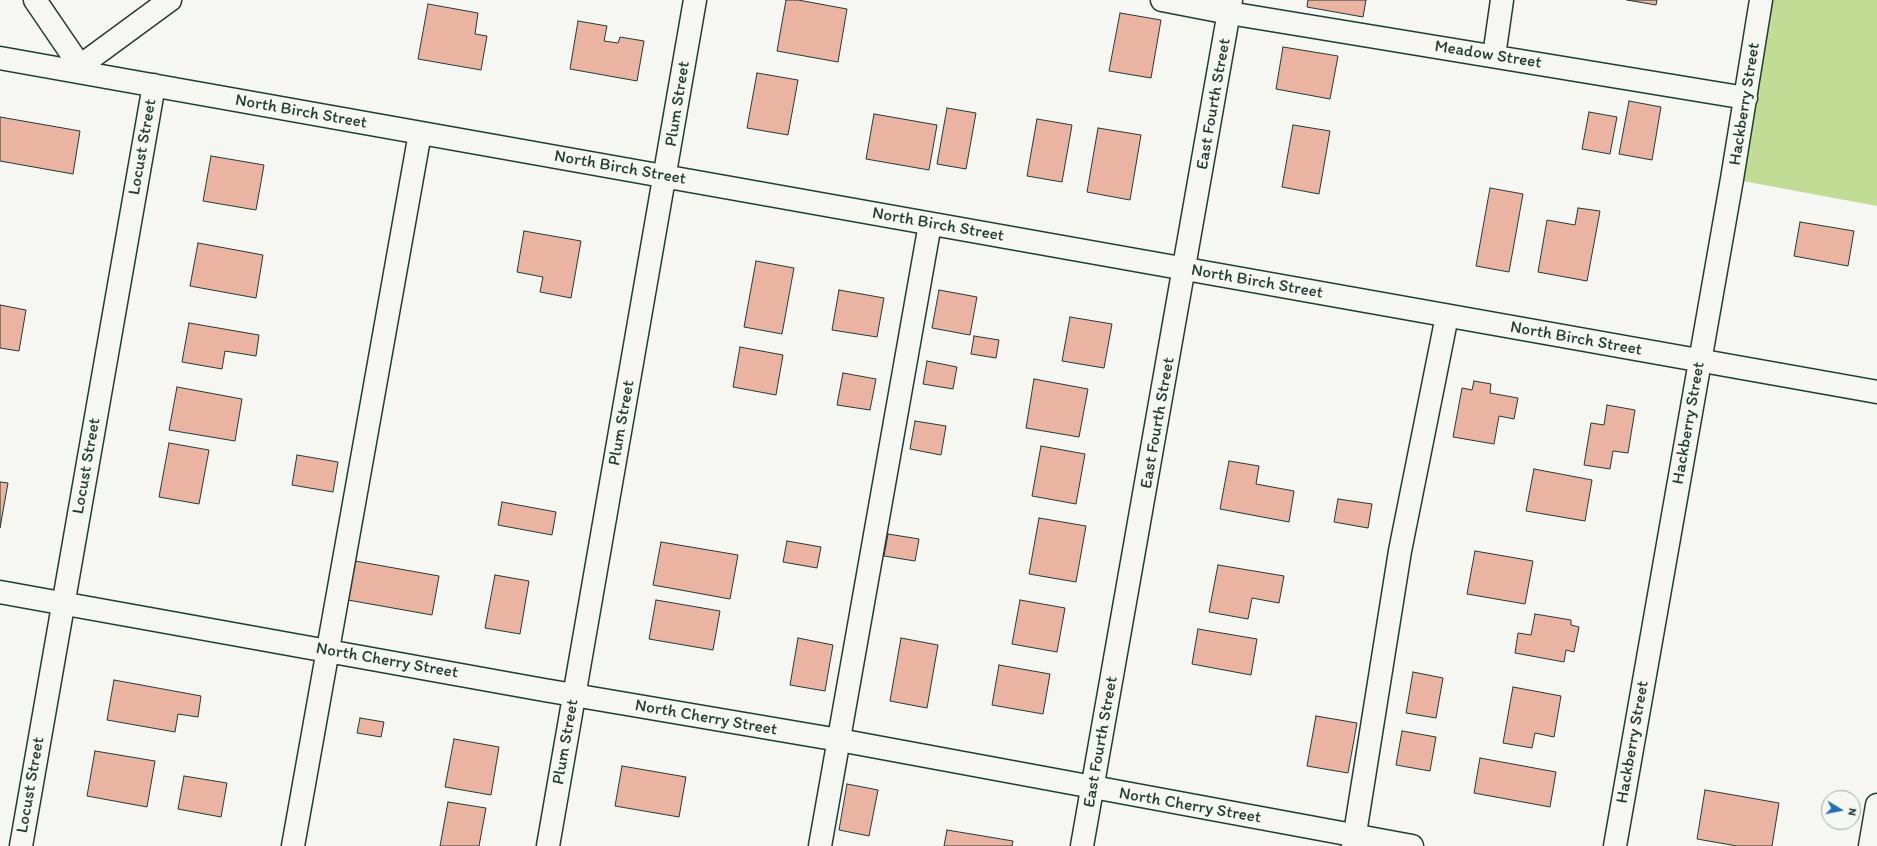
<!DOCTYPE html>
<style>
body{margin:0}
#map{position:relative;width:1877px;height:846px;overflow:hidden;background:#f6f6f2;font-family:Itim,sans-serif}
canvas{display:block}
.north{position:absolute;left:1821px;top:790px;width:40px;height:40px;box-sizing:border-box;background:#f6f6f2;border:1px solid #a0aca6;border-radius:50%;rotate:100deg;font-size:11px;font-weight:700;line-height:16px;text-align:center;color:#1f3d34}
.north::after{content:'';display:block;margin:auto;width:14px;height:18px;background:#1f6fb2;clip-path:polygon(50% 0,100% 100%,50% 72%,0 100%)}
</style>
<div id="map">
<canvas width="1877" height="846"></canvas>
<div class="north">N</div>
</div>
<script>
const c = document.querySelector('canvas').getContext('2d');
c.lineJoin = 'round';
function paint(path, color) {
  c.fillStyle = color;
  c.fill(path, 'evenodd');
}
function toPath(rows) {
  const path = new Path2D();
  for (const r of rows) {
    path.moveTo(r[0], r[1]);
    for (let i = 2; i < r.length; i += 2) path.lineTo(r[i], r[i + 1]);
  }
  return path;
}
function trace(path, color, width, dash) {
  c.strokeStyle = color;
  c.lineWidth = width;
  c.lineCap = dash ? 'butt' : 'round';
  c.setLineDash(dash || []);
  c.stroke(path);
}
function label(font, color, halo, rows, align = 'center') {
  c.font = font + ' Itim,sans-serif';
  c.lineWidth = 3.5;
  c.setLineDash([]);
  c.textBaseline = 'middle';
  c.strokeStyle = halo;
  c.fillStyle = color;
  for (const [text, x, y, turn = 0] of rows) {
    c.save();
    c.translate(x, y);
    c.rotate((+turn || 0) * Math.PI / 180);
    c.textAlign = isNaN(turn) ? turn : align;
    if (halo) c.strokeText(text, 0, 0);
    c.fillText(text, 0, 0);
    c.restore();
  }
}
const green = toPath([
 [1761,0,1877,0,1877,206,1732,179]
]);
const building = toPath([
 [786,0,798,0,847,9,838,62,777,51,786,0],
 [1308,0,1366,0,1363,17,1307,7,1308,0],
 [1627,0,1657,0,1656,5,1627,0],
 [428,4,478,13,475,34,487,36,481,70,418,59,428,4],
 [1120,13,1161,20,1151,78,1109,71,1120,13],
 [578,21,607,26,604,41,618,43,620,37,644,41,637,81,570,69,578,21],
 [1283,47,1338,56,1330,99,1276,89,1283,47],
 [757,73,798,80,788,135,747,128,757,73],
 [1629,101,1661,107,1652,160,1619,154,1629,101],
 [947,108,976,113,966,169,937,164,947,108],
 [1589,112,1617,117,1610,154,1582,149,1589,112],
 [874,114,937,125,929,170,866,159,874,114],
 [0,117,80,131,73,174,0,161,0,117],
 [1037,119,1072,125,1062,182,1027,176,1037,119],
 [1293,125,1330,131,1319,194,1282,187,1293,125],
 [1098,128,1141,135,1130,200,1087,192,1098,128],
 [211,156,264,165,256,210,203,201,211,156],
 [1490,188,1523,194,1509,272,1476,266,1490,188],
 [1578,208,1600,211,1587,281,1538,272,1547,220,1575,225,1578,208],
 [1800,222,1854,231,1848,266,1794,256,1800,222],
 [524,231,581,241,571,298,540,292,543,277,517,272,524,231],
 [198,243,263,255,256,298,190,286,198,243],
 [756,261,794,268,782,334,744,327,756,261],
 [839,290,884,298,877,337,832,330,839,290],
 [939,290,977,297,970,335,932,328,939,290],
 [0,305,26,310,19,351,0,348,0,305],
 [1070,317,1112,324,1104,368,1062,361,1070,317],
 [189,323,259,335,256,356,225,351,222,369,182,362,189,323],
 [974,336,999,340,996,358,971,354,974,336],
 [740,347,783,355,776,395,733,387,740,347],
 [927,361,957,367,953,389,923,384,927,361],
 [843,373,876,379,870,410,837,405,843,373],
 [1034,379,1088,389,1079,437,1026,428,1034,379],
 [1474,381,1491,384,1490,393,1518,398,1514,419,1499,416,1494,444,1453,437,1462,388,1472,390,1474,381],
 [177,387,242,399,235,441,169,430,177,387],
 [1607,405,1635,410,1628,453,1613,451,1610,469,1584,465,1591,423,1604,425,1607,405],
 [915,421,946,426,941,455,910,449,915,421],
 [169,443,209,450,199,504,159,497,169,443],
 [1041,446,1085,454,1076,504,1032,496,1041,446],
 [297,455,338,462,333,492,292,485,297,455],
 [1229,461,1259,466,1256,484,1294,491,1289,522,1220,509,1229,461],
 [1534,469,1592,480,1585,521,1526,511,1534,469],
 [0,482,8,483,0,528,0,482],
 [1338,499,1372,504,1368,528,1334,522,1338,499],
 [502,502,556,512,552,535,498,525,502,502],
 [1039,518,1086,526,1076,582,1029,574,1039,518],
 [888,534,919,539,915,561,884,556,888,534],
 [787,541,821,547,817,568,783,562,787,541],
 [661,542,738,555,730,599,653,585,661,542],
 [1475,551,1533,561,1525,604,1467,594,1475,551],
 [355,561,439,576,432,615,348,600,355,561],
 [1218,565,1284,576,1279,603,1252,598,1248,619,1209,612,1218,565],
 [495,575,529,581,520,634,485,628,495,575],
 [656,600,720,611,713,650,649,639,656,600],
 [1020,600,1065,608,1057,652,1012,644,1020,600],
 [1535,614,1571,620,1571,625,1579,627,1574,652,1566,650,1564,662,1515,653,1518,633,1531,635,1535,614],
 [1198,629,1257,639,1251,675,1192,664,1198,629],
 [798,638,833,645,825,691,790,685,798,638],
 [901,638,938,645,927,708,890,701,901,638],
 [999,665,1050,674,1043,714,992,705,999,665],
 [1413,672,1443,678,1436,718,1406,713,1413,672],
 [114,680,201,696,198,717,178,714,175,732,107,720,114,680],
 [1513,687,1561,696,1554,737,1535,733,1532,748,1503,743,1513,687],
 [1316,716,1357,723,1348,773,1307,766,1316,716],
 [360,718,384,722,381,737,357,733,360,718],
 [1402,731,1436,737,1430,771,1396,765,1402,731],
 [454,739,499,747,491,795,445,787,454,739],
 [95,751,155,761,147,807,87,796,95,751],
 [1480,758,1556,772,1550,807,1474,793,1480,758],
 [622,766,686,777,679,817,615,806,622,766],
 [184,776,227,783,221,817,178,809,184,776],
 [847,784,878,790,869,836,839,830,847,784],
 [1705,790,1779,803,1772,846,1737,846,1697,839,1705,790],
 [448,802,486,808,479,846,440,846,448,802],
 [947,830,1013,841,1012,846,944,846,947,830]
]);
const minor = toPath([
 [35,0,80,66,92,74],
 [1162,0,1229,13,1746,98],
 [1494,56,1502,0],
 [0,58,1877,392],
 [80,66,170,0],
 [0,592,544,690,839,740,1412,846],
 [21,846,154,85],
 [293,846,420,133],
 [548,846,695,0],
 [820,846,930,224],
 [1353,846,1400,551,1447,316],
 [1615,846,1732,179,1761,0],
 [1870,846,1877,805]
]);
const major = toPath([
 [1082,846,1231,0]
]);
const streetNames = [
 ["Meadow Street",1488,55,9],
 ["Plum Street",678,104,-81],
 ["East Fourth Street",1214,104,-80],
 ["Hackberry Street",1745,104,-81],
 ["North Birch Street",301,112,10],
 ["Locust Street",143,147,-80],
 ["North Birch Street",620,168,10],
 ["North Birch Street",938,225,10],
 ["North Birch Street",1257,282,10],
 ["North Birch Street",1576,339,10],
 ["Plum Street",622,423,-80],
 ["East Fourth Street",1158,423,-80],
 ["Hackberry Street",1689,423,-80],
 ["Locust Street",87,466,-80],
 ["North Cherry Street",387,661,10],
 ["North Cherry Street",706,718,10],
 ["Plum Street",566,742,-80],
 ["East Fourth Street",1101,742,-80],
 ["Hackberry Street",1633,742,-80],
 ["Locust Street",31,785,-80],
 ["North Cherry Street",1190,806,10]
];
paint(green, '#c1dc94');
paint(building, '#ebb3a1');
trace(building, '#1f3d34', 1);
trace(minor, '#1f3d34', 25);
trace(major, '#1f3d34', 25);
trace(minor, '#f6f6f2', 22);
trace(major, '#f6f6f2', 22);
label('17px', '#1f3d34', '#f6f6f2', streetNames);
</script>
